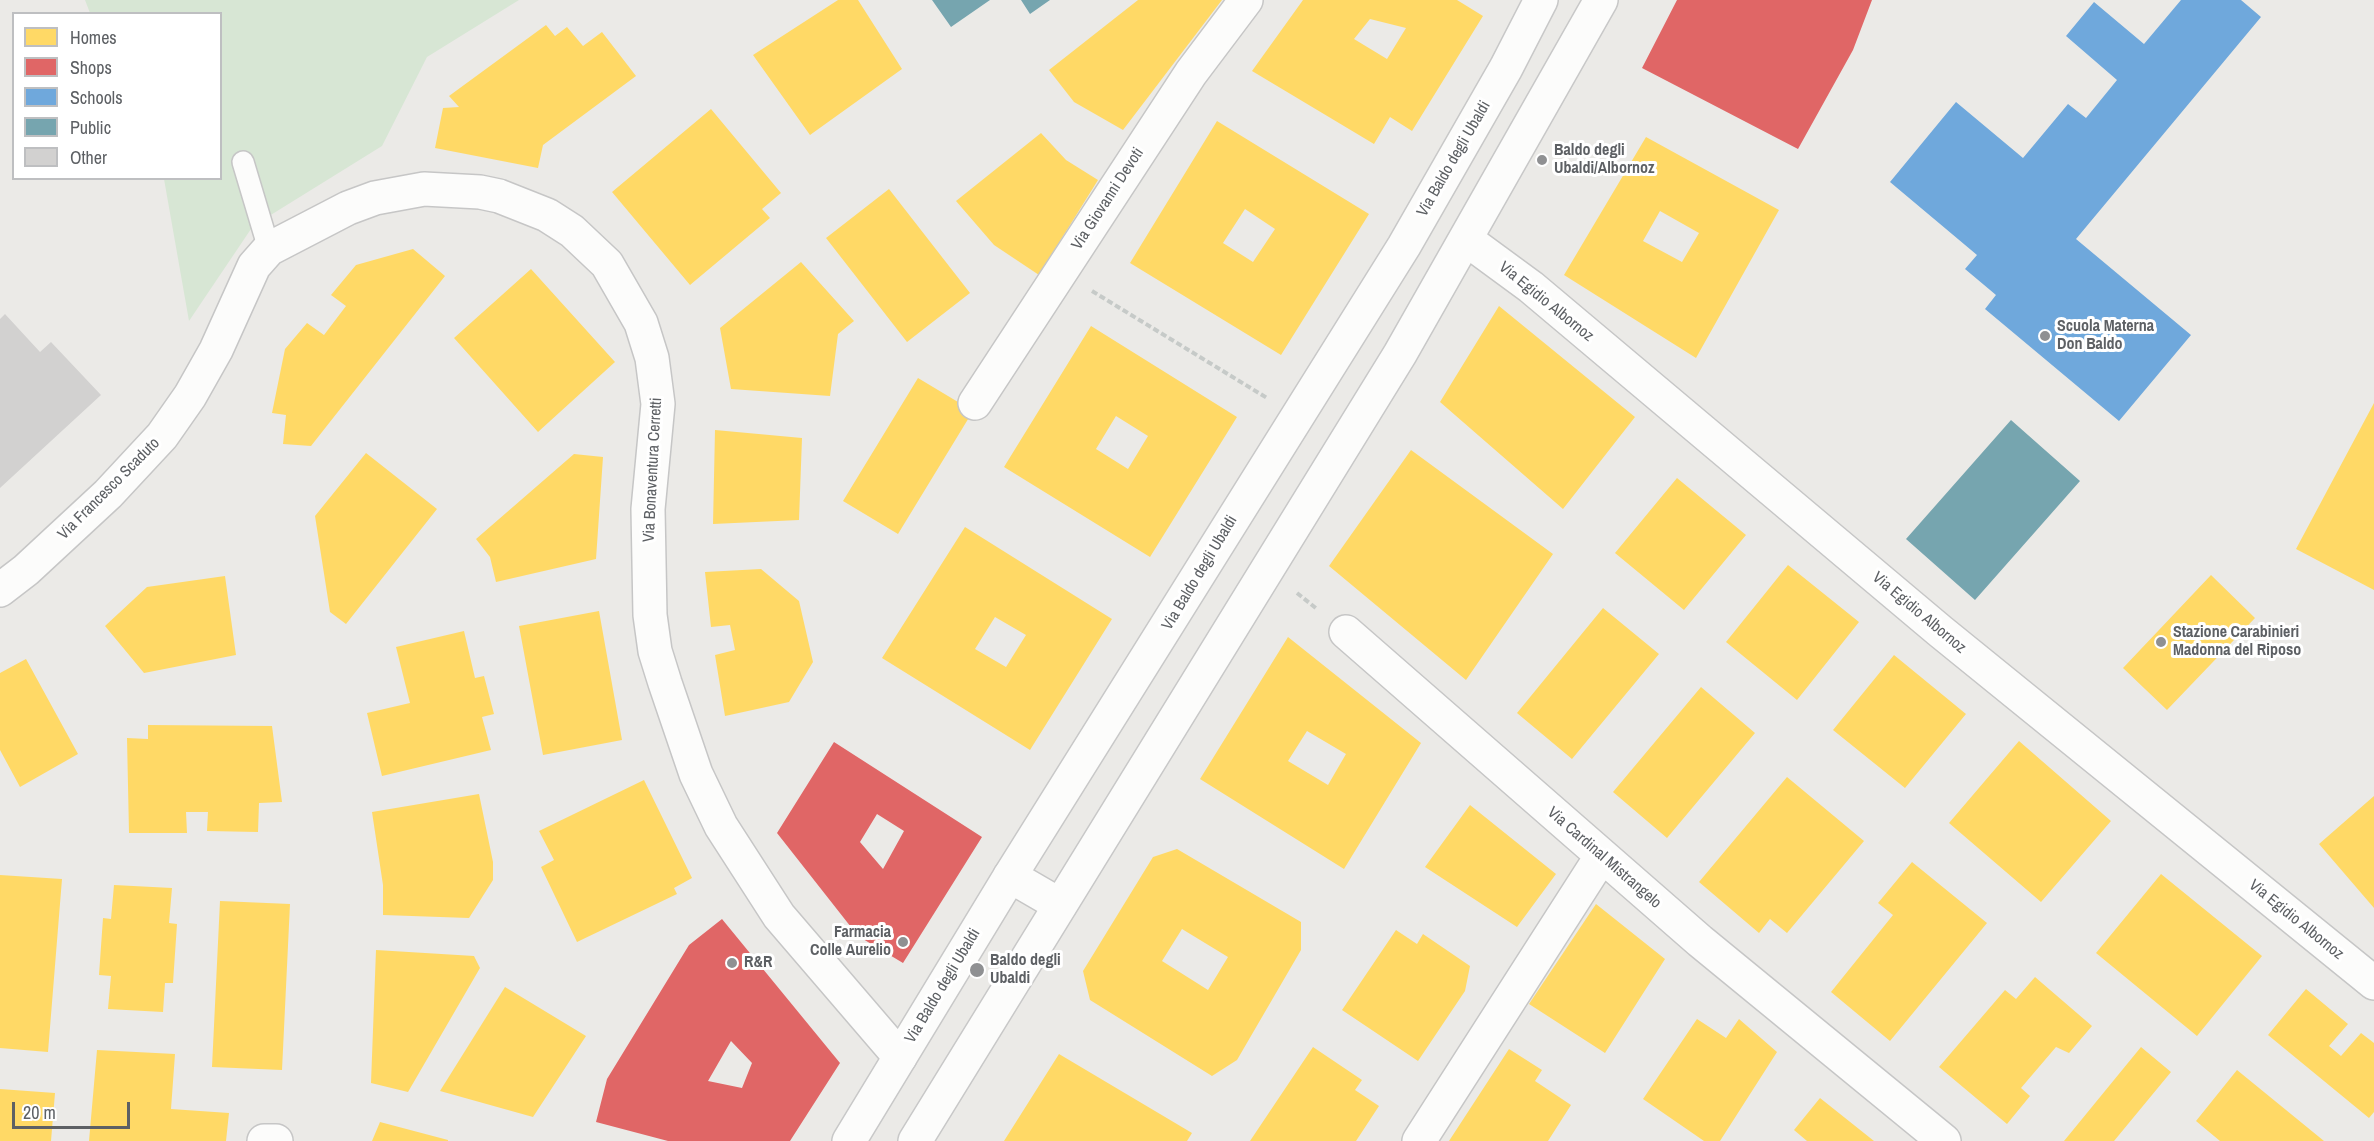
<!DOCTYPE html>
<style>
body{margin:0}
#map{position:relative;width:2374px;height:1141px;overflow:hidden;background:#ebeae7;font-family:"Archivo Narrow",sans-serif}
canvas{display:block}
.legend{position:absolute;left:12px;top:12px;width:210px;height:168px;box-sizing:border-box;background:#fff;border:2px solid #bebfc1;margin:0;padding:8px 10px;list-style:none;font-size:18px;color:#5d6064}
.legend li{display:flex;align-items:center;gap:12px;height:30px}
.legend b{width:30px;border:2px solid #bebfc1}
.scale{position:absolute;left:12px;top:1102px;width:118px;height:27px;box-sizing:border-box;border:3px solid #5d6064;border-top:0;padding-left:8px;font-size:18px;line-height:21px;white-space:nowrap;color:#5d6064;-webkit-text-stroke:4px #fff;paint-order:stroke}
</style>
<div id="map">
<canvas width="2374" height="1141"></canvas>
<ul class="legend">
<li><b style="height:16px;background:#ffd966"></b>Homes</li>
<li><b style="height:16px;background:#e06666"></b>Shops</li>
<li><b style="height:16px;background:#6fa8dc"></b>Schools</li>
<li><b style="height:16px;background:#76a5af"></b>Public</li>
<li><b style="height:16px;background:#d2d1d0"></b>Other</li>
</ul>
<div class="scale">20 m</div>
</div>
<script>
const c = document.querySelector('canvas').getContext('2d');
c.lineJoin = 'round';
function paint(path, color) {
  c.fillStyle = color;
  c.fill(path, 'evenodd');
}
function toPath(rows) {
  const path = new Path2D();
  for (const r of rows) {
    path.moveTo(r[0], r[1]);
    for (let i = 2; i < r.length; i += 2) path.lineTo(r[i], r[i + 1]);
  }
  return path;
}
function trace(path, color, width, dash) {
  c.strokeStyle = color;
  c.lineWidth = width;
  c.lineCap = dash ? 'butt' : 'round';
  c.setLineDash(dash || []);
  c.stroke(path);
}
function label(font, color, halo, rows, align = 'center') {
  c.font = font + ' "Archivo Narrow",sans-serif';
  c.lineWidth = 6;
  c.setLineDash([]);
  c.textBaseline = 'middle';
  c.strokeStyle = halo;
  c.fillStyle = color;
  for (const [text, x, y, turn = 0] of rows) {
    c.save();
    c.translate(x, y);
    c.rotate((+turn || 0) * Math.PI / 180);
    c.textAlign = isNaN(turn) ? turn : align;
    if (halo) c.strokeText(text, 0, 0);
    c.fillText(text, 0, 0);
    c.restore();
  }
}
const green = toPath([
 [85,0,519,0,427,57,382,146,253,226,189,321,164,179,220,178,220,14,90,13]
]);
const homes = toPath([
 [838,0,858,0,902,69,810,135,753,55],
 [1138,0,1222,0,1123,130,1074,102,1049,70],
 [1303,0,1457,0,1483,16,1412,131,1390,117,1374,144,1252,71],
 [1370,19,1406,28,1387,59,1354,39],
 [546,25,555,36,567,27,583,46,602,32,636,76,543,145,538,168,435,148,443,108,459,107,449,96],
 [711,109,781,193,762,209,770,218,690,285,612,192],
 [1217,121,1369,214,1281,355,1130,263],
 [1245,209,1275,229,1253,262,1223,243],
 [1041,133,1066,160,1098,180,1039,275,994,245,956,201],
 [1646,137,1779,210,1696,358,1564,275],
 [1660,211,1699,233,1682,262,1643,241],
 [889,189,970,293,907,342,826,238],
 [413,249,445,276,311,446,283,444,286,415,272,413,285,349,307,323,324,335,346,306,331,295,356,265],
 [801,262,854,321,838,334,830,396,731,389,720,328],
 [531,269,615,362,538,432,454,338],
 [1499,306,1635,417,1563,509,1440,402],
 [1091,326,1237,417,1150,557,1004,467],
 [1116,416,1148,436,1128,469,1096,449],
 [918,378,973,411,898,534,843,501],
 [2374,403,2374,590,2296,549],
 [715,430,802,438,799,520,713,524],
 [1411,450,1553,554,1466,680,1329,566],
 [366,453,437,509,346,624,330,612,315,516],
 [574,454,603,457,596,559,496,582,490,557,476,539],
 [1677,478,1746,535,1684,610,1615,553],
 [965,527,1112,619,1030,750,882,658],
 [995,617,1026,635,1006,667,975,649],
 [1788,565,1859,622,1797,700,1726,642],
 [761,569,799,601,813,662,789,702,725,716,715,655,735,650,730,625,711,627,705,572],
 [2211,575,2255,618,2167,710,2123,668],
 [225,576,236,655,144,673,105,626,147,587],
 [1603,608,1659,654,1572,759,1517,713],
 [599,611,622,740,543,755,519,626],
 [464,631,475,678,484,676,494,714,482,717,491,750,382,776,367,713,410,703,396,647],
 [1288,637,1421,743,1344,869,1200,779],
 [1307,731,1346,754,1328,785,1288,761],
 [1894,655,1966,714,1905,788,1833,730],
 [26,659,78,754,20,787,0,750,0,673],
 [1701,687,1755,733,1667,838,1613,792],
 [148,725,272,726,282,802,259,803,258,832,207,831,208,812,186,812,187,833,129,833,127,738,148,739],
 [2019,741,2111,821,2041,902,1949,823],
 [1787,777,1864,841,1787,933,1770,919,1759,933,1699,882],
 [644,780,692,878,674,888,677,894,577,942,541,867,554,860,539,831],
 [479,794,493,862,493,880,469,918,383,915,383,885,372,812],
 [2374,796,2374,908,2319,844],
 [1470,805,1556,874,1517,927,1425,867],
 [1177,849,1301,922,1301,950,1237,1060,1212,1076,1090,1000,1083,971,1153,857],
 [1182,929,1228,957,1208,990,1162,961],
 [1912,862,1987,923,1890,1041,1831,992,1893,915,1878,903],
 [2161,874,2262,956,2197,1036,2096,953],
 [0,875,62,879,48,1052,0,1048],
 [114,885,172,888,169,923,177,924,173,983,165,983,163,1012,108,1009,111,976,99,975,103,918,111,919],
 [220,901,290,904,282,1070,212,1067],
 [1596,904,1665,959,1605,1053,1529,1004],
 [1396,930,1417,944,1423,934,1470,966,1465,991,1418,1061,1342,1010],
 [376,950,474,956,480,968,408,1092,371,1083],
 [2035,977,2092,1026,2069,1053,2056,1047,2021,1088,2030,1096,2007,1124,1939,1067,2005,990,2016,999],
 [505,987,586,1036,533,1117,440,1091],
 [2306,989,2348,1024,2329,1046,2341,1056,2361,1033,2374,1043,2374,1112,2369,1118,2268,1035],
 [1697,1019,1726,1038,1739,1019,1777,1052,1720,1141,1704,1141,1643,1099],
 [1313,1047,1362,1080,1355,1090,1379,1106,1356,1141,1250,1141],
 [2141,1047,2171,1072,2114,1141,2064,1141],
 [1509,1049,1542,1070,1535,1081,1571,1105,1548,1141,1449,1141],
 [97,1050,175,1054,171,1109,229,1113,226,1141,89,1141],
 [1059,1054,1192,1133,1187,1141,1004,1141],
 [2237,1070,2324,1141,2220,1141,2196,1121],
 [0,1089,55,1093,51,1141,0,1141],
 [1820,1098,1874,1141,1807,1141,1794,1130],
 [380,1122,448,1140,448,1141,372,1141]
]);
const shops = toPath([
 [1677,0,1872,0,1853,50,1798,149,1642,68],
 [834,742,982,837,903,963,858,936,777,833],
 [877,814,904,831,883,869,860,842],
 [722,919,840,1063,790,1141,668,1141,596,1122,607,1079,689,945],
 [731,1041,752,1063,742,1088,708,1081]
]);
const schools = toPath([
 [2181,0,2241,0,2261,17,2076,239,2191,335,2119,421,1985,309,1996,295,1965,269,1977,255,1890,182,1956,102,2023,158,2068,104,2086,118,2117,80,2066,36,2094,2,2144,44]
]);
const public = toPath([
 [932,0,990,0,951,27],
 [1021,0,1050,0,1030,14],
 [2011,420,2080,481,1975,600,1906,539]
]);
const building = toPath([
 [5,314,40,352,51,342,101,395,0,488,0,319]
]);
const path = toPath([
 [1092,291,1267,398],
 [1297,593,1317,609]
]);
const service = toPath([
 [243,162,269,249]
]);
const minor = toPath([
 [1467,240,1531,287,1940,631,2374,983],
 [975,403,1191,73,1246,0],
 [0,590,26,570,108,494,162,436,190,396,216,350,254,266,269,249,348,208,375,198,424,189,480,192,499,196,547,215,572,231,607,264,641,323,652,358,658,404,648,509,650,615,655,651,665,683,696,774,721,826,779,916,900,1057],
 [1346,632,1700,941,1944,1141],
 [1010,876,1060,905],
 [264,1141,276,1141],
 [1419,1141,1601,857]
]);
const secondary = toPath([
 [849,1141,1010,876,1404,246,1506,68,1541,0],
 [915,1141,1400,354,1601,0]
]);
const markers = [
 [1542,160,6,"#8f9092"],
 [2045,336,6,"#8f9092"],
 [2161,642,6,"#8f9092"],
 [903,942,6,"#8f9092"],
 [732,963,6,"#8f9092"],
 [977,970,8,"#8f9092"]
];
const poiNames = [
 ["Baldo degli",1554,151],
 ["Ubaldi/Albornoz",1554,169],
 ["Scuola Materna",2057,327],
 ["Don Baldo",2057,345],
 ["Stazione Carabinieri",2173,633],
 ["Madonna del Riposo",2173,651],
 ["Farmacia",891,933,"right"],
 ["Colle Aurelio",891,951,"right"],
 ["Baldo degli",990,961],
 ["Ubaldi",990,979],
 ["R&R",744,963]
];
const streetNames = [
 ["Via Baldo degli Ubaldi",1454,159,-60],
 ["Via Giovanni Devoti",1108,199,-57],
 ["Via Egidio Albornoz",1546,302,39],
 ["Via Bonaventura Cerretti",653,470,-87],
 ["Via Francesco Scaduto",109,489,-45],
 ["Via Baldo degli Ubaldi",1200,573,-59],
 ["Via Egidio Albornoz",1919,613,40],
 ["Via Cardinal Mistrangelo",1604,858,41],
 ["Via Egidio Albornoz",2296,920,39],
 ["Via Baldo degli Ubaldi",943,986,-59]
];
paint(green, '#d7e6d4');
paint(homes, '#ffd966');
paint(shops, '#e06666');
paint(schools, '#6fa8dc');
paint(public, '#76a5af');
paint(building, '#d2d1d0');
trace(service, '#c6c6c6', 24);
trace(minor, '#c6c6c6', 36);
trace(secondary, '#c8c8c8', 36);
trace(path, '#c6cac8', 4, [6, 3]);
trace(service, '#fcfcfb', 21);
trace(minor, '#fcfcfb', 33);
trace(secondary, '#fcfcfb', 33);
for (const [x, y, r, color] of markers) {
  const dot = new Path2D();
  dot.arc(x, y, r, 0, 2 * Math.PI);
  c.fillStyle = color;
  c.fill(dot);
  trace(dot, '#fff', 2);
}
label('bold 16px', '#5d6064', '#fff', poiNames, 'left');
label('16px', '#5d6064', '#fff', streetNames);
</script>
